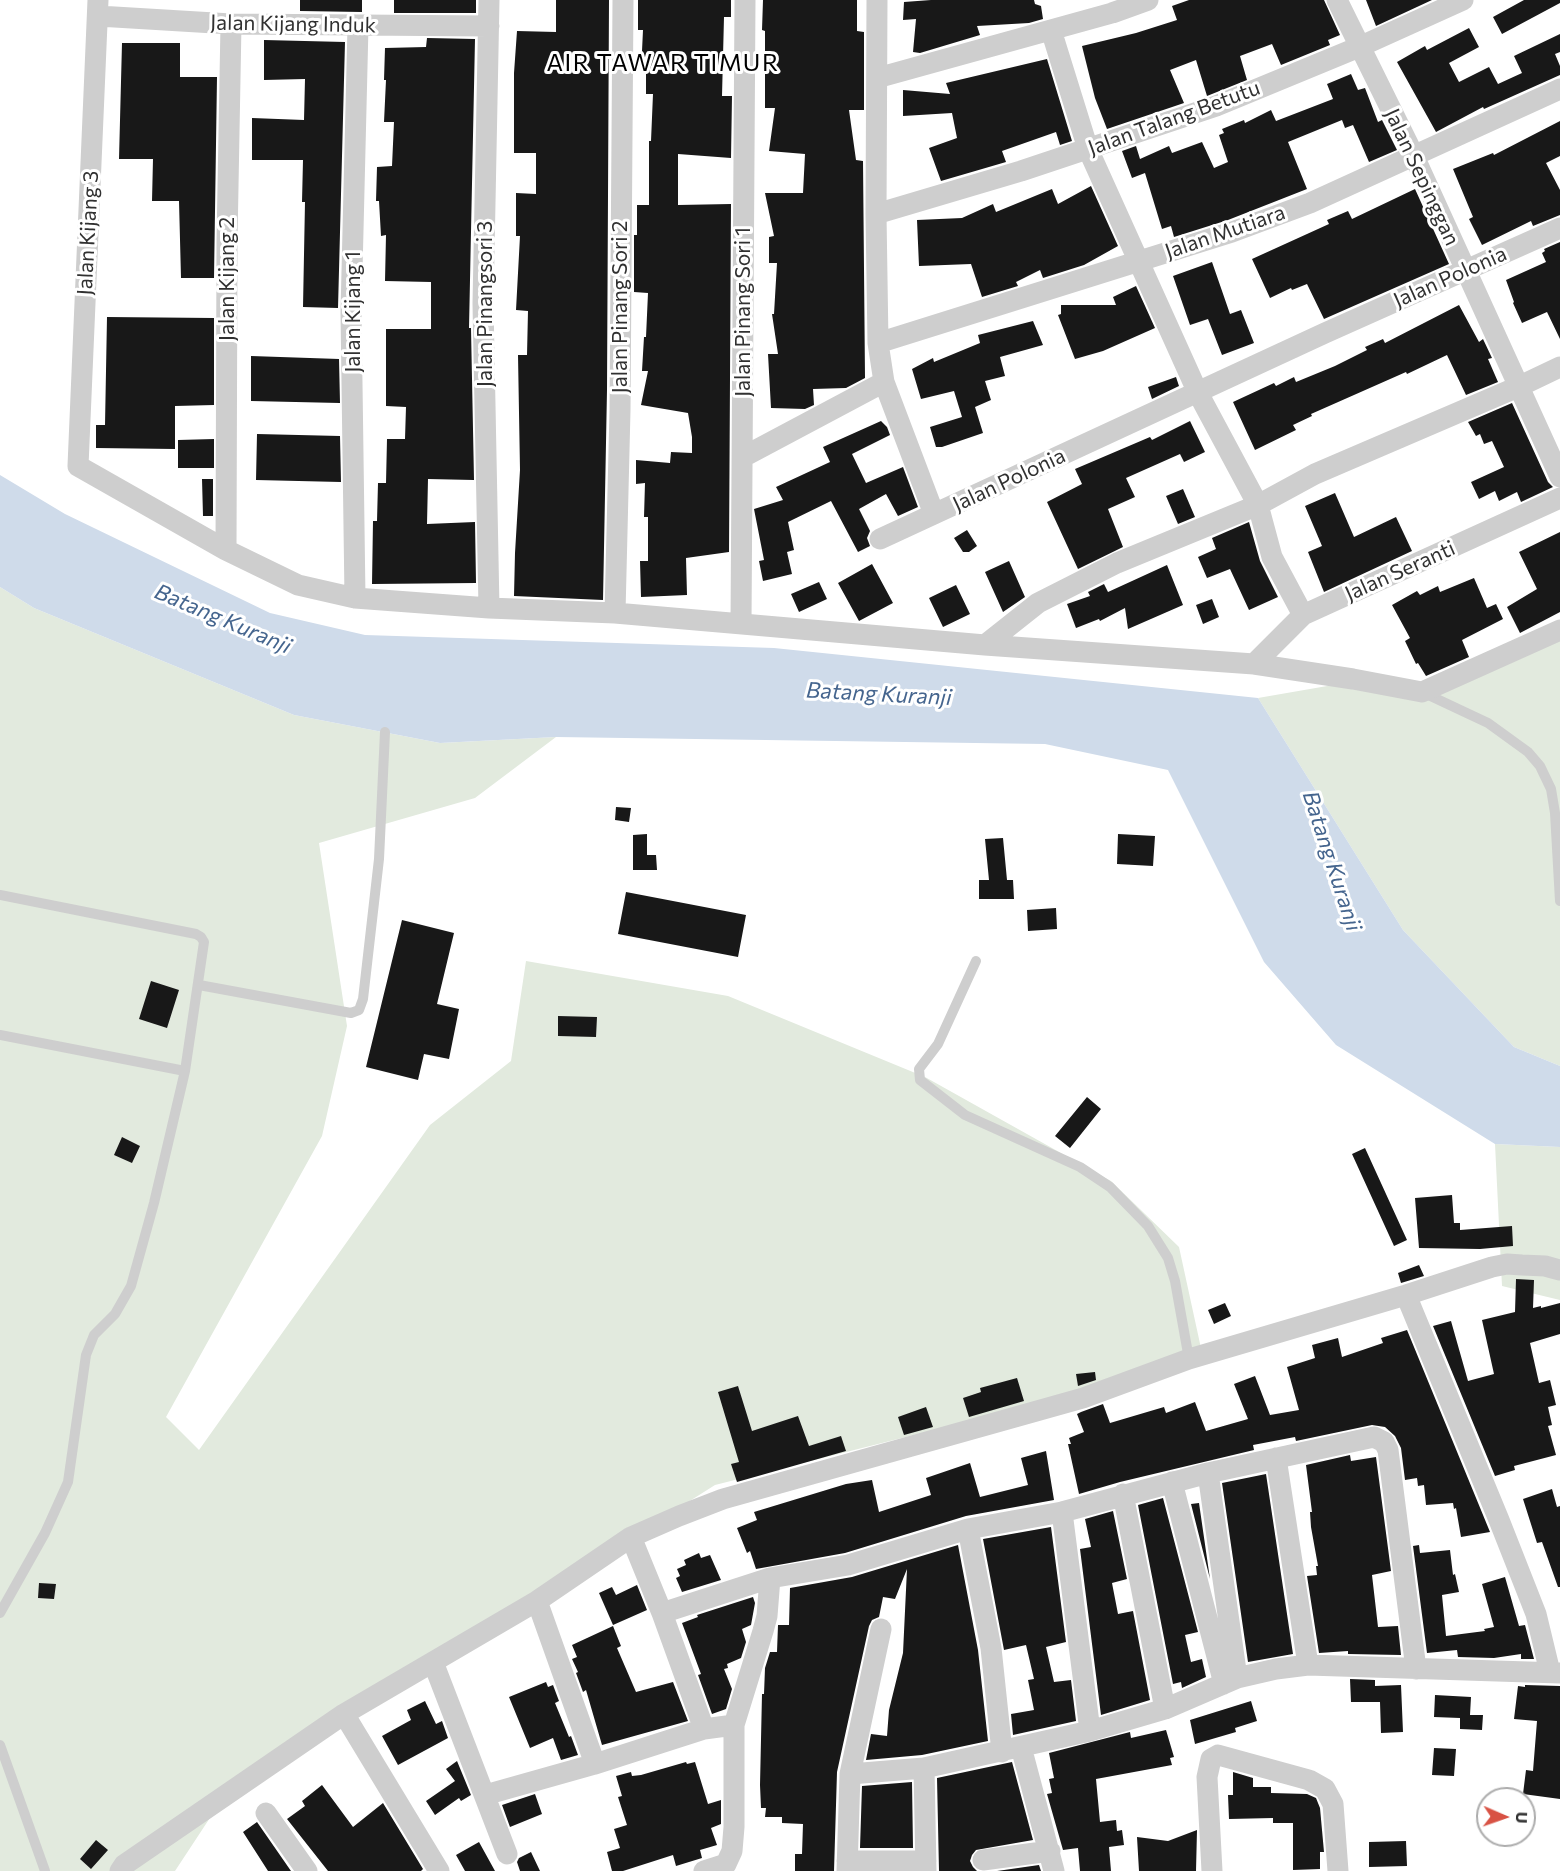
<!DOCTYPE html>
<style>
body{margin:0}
#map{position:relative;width:1560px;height:1871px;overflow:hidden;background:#fff;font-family:Commissioner,sans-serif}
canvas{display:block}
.north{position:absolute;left:1476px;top:1787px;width:60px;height:60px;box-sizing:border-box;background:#fff;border:2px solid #adadad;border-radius:50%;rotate:92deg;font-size:16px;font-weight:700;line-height:24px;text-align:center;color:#313131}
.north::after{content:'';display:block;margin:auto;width:21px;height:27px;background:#d85244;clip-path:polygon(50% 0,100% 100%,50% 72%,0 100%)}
</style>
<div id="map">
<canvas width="1560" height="1871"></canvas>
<div class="north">U</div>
</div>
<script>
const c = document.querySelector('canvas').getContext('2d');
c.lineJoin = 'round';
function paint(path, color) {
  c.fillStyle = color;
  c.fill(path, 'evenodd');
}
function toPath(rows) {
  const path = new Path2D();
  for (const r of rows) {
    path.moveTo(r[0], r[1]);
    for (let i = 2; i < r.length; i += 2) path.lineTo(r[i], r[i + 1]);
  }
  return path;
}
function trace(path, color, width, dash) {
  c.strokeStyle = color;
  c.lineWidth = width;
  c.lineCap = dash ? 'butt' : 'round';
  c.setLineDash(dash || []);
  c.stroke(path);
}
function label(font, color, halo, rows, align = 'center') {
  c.font = font + ' Commissioner,sans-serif';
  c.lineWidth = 6;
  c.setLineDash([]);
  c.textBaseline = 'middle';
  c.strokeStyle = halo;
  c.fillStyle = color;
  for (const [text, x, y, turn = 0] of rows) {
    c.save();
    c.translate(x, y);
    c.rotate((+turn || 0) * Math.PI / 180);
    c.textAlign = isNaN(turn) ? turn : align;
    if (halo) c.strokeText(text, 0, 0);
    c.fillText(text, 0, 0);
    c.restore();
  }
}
const green = toPath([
 [0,587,34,608,294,715,440,743,556,737,475,798,319,843,347,1026,322,1136,166,1417,199,1450,430,1125,511,1061,526,961,728,996,925,1077,1111,1181,1179,1247,1204,1362,715,1485,225,1795,175,1871,0,1871],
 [1560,638,1560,1066,1514,1047,1403,930,1258,698,1333,685,1434,697],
 [1495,1144,1560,1147,1560,1300,1502,1286]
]);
const water = toPath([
 [0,475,65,514,270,613,365,635,774,648,1258,698,1403,930,1514,1047,1560,1066,1560,1147,1495,1144,1336,1045,1264,962,1168,770,1045,744,556,737,440,743,294,715,34,608,0,587]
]);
const building = toPath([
 [300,0,362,0,362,12,300,11],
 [394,0,476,0,476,13,394,13],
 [556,0,609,0,607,390,603,600,514,596,515,553,520,470,518,355,527,355,528,311,516,310,520,236,516,236,516,193,536,194,536,153,514,153,514,73,517,31,556,32],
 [638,0,731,0,731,17,724,17,722,96,732,96,731,158,678,154,678,205,731,204,729,552,686,558,687,595,641,597,640,561,648,561,648,517,644,517,645,483,636,484,636,460,670,463,671,452,692,453,692,437,688,413,641,405,648,371,642,371,644,337,646,337,648,293,634,292,634,235,637,235,637,205,649,205,649,141,651,141,653,94,646,94,646,73,641,72,643,30,638,30],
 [763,0,857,0,857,31,864,32,864,110,849,110,856,160,863,161,865,378,846,388,813,389,814,405,805,409,771,408,768,354,778,354,772,314,774,314,777,263,769,263,769,237,774,236,765,193,803,193,805,154,769,151,775,108,765,108,765,31,762,30],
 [931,0,1034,0,1035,4,1041,6,1043,19,1029,23,977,26,980,35,920,53,913,52,916,19,903,20,904,2],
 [1189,0,1324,0,1340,35,1328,40,1330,45,1281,65,1272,44,1240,56,1247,80,1207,96,1196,60,1170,70,1184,103,1107,129,1095,98,1082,46,1136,33,1177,20,1172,6],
 [1366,0,1432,0,1376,26],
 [1524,0,1560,0,1560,3,1502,34,1493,17],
 [1469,28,1479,47,1449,63,1459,82,1489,67,1498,84,1522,73,1514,56,1560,34,1560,52,1555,54,1560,66,1560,75,1484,109,1483,107,1436,132,1397,62,1425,46,1427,50],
 [427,38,475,39,469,328,471,328,474,480,428,479,427,524,475,522,476,583,372,584,373,521,377,521,378,483,386,483,387,439,405,439,406,407,386,406,386,329,431,329,431,282,385,281,386,235,381,236,379,201,376,201,377,167,392,166,394,122,384,122,386,80,384,80,385,48,426,47],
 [264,40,345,42,338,308,303,307,305,202,302,202,303,160,252,160,252,118,304,120,305,79,264,80],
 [122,43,180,43,180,77,217,77,214,278,181,278,179,201,152,201,153,159,119,159],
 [1047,59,1072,141,1060,145,1056,132,1002,151,1006,162,941,181,929,148,957,138,952,113,903,116,903,90,950,94,946,83],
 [1351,74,1358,90,1365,88,1378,122,1382,120,1397,150,1369,162,1353,125,1345,128,1342,120,1288,142,1307,189,1228,220,1174,237,1171,226,1162,229,1145,173,1132,178,1122,151,1136,146,1140,159,1169,146,1172,153,1202,142,1214,168,1228,162,1219,135,1224,133,1222,129,1244,120,1245,123,1271,110,1276,121,1333,99,1327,84],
 [1560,121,1560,156,1546,163,1560,190,1560,215,1533,226,1531,221,1482,245,1469,219,1473,217,1453,169,1493,153,1494,155],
 [1091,186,1118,246,1084,265,1043,278,1040,270,1016,282,1018,286,982,297,971,264,919,266,917,220,962,218,993,204,996,212,1052,189,1058,204],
 [1415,189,1449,264,1324,319,1307,284,1292,290,1291,288,1270,298,1252,259,1329,224,1327,220,1348,211,1352,219],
 [1560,242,1560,339,1547,312,1522,323,1513,303,1514,302,1506,280,1546,262,1542,253,1545,251,1544,249],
 [1212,262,1230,314,1241,310,1254,343,1222,355,1208,319,1190,325,1173,276],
 [1136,286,1155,328,1103,351,1075,359,1058,315,1061,314,1061,305,1116,305,1113,297],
 [1459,305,1479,342,1483,339,1492,358,1488,359,1498,382,1466,395,1447,355,1407,374,1406,372,1311,414,1312,416,1293,425,1296,430,1255,450,1233,402,1274,383,1276,386,1294,377,1296,382,1335,366,1367,350,1365,347,1383,339,1385,343],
 [107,317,214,318,214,405,175,406,175,449,96,448,96,425,105,425],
 [1033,321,1043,345,1000,357,1005,376,985,381,991,400,975,407,983,433,942,447,936,447,930,427,962,417,954,391,921,399,912,369,933,358,934,362,980,343,978,335],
 [251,356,339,359,340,403,251,401],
 [1176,377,1179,386,1152,399,1148,387],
 [1512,403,1548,482,1553,487,1521,502,1517,492,1499,501,1495,491,1479,499,1471,482,1504,467,1492,441,1484,444,1480,434,1476,436,1468,422],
 [881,421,887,427,890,435,852,454,866,483,903,467,918,507,898,516,886,494,859,509,870,531,867,538,870,546,858,552,831,501,788,522,794,550,787,552,792,574,763,581,759,561,764,560,754,509,783,500,776,487,830,462,823,447],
 [1190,421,1205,452,1184,462,1180,454,1126,478,1135,497,1108,509,1123,547,1078,569,1047,502,1082,484,1075,469,1150,437,1152,440],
 [257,434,340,436,341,482,256,480],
 [214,439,214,468,178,468,178,440],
 [202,479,213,479,213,516,203,516],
 [1183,489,1195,517,1178,524,1166,496],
 [1335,493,1354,537,1396,517,1412,551,1324,592,1308,552,1322,546,1305,506],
 [1249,522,1260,561,1278,597,1249,610,1230,569,1207,578,1198,557,1216,549,1212,538],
 [967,530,977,546,969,552,963,552,954,538],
 [1560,532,1560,612,1520,633,1507,607,1537,589,1519,552],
 [1009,561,1025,597,1003,612,985,572],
 [872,564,893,603,859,621,838,583],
 [1167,565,1183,605,1128,629,1125,608,1100,621,1099,619,1076,628,1067,604,1090,596,1088,592,1104,584,1108,592],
 [1474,578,1487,608,1496,604,1503,619,1462,640,1469,657,1426,676,1418,663,1416,664,1405,641,1410,638,1392,605,1417,591,1420,595,1438,586,1440,592],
 [819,582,827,599,799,612,791,594],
 [956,585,970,614,943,627,929,598],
 [1212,599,1219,617,1203,624,1196,605],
 [616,807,631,808,629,822,615,820],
 [647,834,647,855,656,855,657,870,633,870,633,835],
 [1118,834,1155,836,1153,866,1117,864],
 [1003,838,1007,880,1013,880,1014,899,979,899,979,880,989,880,985,839],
 [626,892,746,915,738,957,618,934],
 [1056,908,1057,929,1028,931,1027,910],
 [402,920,454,933,437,1004,459,1009,449,1059,424,1054,418,1080,366,1067],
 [151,981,179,990,167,1028,139,1019],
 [558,1016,597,1017,596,1037,558,1036],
 [1087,1097,1101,1109,1070,1148,1055,1136],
 [122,1137,140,1146,132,1163,114,1155],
 [1365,1148,1407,1240,1394,1246,1352,1154],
 [1452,1195,1454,1223,1460,1223,1460,1230,1512,1226,1513,1246,1480,1249,1419,1248,1415,1198],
 [1419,1265,1424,1276,1401,1283,1398,1273],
 [1516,1279,1534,1280,1533,1308,1541,1306,1541,1308,1560,1303,1560,1334,1530,1343,1539,1383,1550,1380,1556,1405,1548,1407,1552,1425,1548,1426,1556,1455,1514,1466,1515,1470,1495,1476,1433,1326,1451,1321,1468,1381,1494,1374,1482,1320,1515,1312],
 [1225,1303,1231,1316,1214,1324,1208,1310],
 [1407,1330,1490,1532,1461,1537,1456,1508,1454,1509,1453,1503,1426,1505,1424,1485,1418,1486,1417,1478,1405,1480,1401,1448,1395,1436,1385,1427,1372,1425,1296,1441,1295,1437,1253,1445,1254,1450,1120,1482,1079,1494,1068,1444,1071,1444,1069,1438,1084,1432,1077,1414,1081,1412,1103,1404,1110,1423,1164,1407,1166,1413,1195,1402,1206,1431,1248,1419,1234,1384,1255,1376,1270,1415,1299,1410,1287,1367,1315,1358,1312,1345,1338,1338,1342,1357,1383,1343,1381,1338],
 [1095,1372,1096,1380,1078,1386,1076,1374],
 [1017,1378,1024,1401,969,1417,963,1398,981,1392,980,1388],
 [738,1386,752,1431,798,1416,809,1446,841,1436,846,1451,737,1482,731,1464,739,1462,718,1392],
 [926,1407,933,1427,904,1435,898,1417],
 [1046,1451,1054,1500,966,1516,845,1553,756,1569,750,1551,747,1553,737,1528,757,1520,754,1512,846,1484,872,1480,879,1512,931,1495,926,1478,970,1463,980,1497,1028,1485,1021,1458],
 [1350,1455,1351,1461,1376,1457,1391,1571,1372,1575,1378,1627,1398,1626,1401,1655,1348,1654,1348,1651,1319,1653,1307,1576,1317,1575,1316,1566,1318,1566,1311,1527,1310,1512,1312,1512,1306,1465],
 [1266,1474,1293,1654,1248,1662,1222,1483],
 [1552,1489,1557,1507,1560,1506,1560,1587,1558,1587,1542,1542,1537,1543,1523,1499],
 [1163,1498,1198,1632,1185,1635,1191,1662,1202,1659,1206,1677,1182,1688,1181,1682,1173,1684,1138,1505],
 [1199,1503,1210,1579,1191,1504],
 [1113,1511,1127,1579,1112,1583,1118,1614,1133,1611,1150,1700,1101,1715,1080,1549,1091,1547,1085,1519],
 [1051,1527,1066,1642,1046,1647,1054,1682,1071,1680,1076,1721,1013,1735,1011,1714,1034,1710,1028,1680,1034,1679,1026,1645,1004,1650,983,1539],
 [958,1545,978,1650,988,1741,922,1755,866,1760,871,1734,887,1736,889,1710,903,1653,907,1569,895,1599,883,1597,879,1617,872,1620,869,1626,837,1772,834,1871,795,1871,795,1854,802,1854,803,1824,782,1823,782,1817,765,1817,766,1808,761,1808,760,1785,762,1694,764,1694,765,1668,770,1652,777,1652,778,1625,789,1625,790,1588,852,1577],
 [1419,1545,1420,1553,1450,1550,1453,1575,1455,1574,1459,1592,1442,1595,1446,1636,1485,1631,1484,1629,1494,1627,1482,1584,1505,1577,1519,1626,1525,1625,1534,1659,1521,1659,1521,1654,1494,1658,1458,1657,1457,1650,1427,1653,1413,1546],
 [699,1553,701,1558,710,1555,721,1580,682,1592,676,1578,680,1576,677,1569,686,1565,684,1560],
 [39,1583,56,1584,54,1599,38,1598],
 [637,1585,647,1610,613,1625,599,1593,612,1587,616,1595],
 [753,1597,755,1603,751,1625,742,1629,746,1642,741,1658,727,1664,728,1668,724,1669,732,1689,726,1709,712,1714,698,1675,701,1674,682,1623,698,1617,697,1615],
 [613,1626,621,1646,617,1648,636,1692,673,1682,688,1721,602,1745,586,1690,583,1692,576,1673,578,1672,572,1659,577,1657,572,1645],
 [1350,1679,1375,1680,1375,1686,1401,1685,1403,1732,1381,1733,1380,1702,1351,1702],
 [546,1682,548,1687,553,1685,559,1701,555,1703,569,1737,571,1736,578,1755,561,1760,553,1738,530,1748,509,1697],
 [1525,1685,1560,1686,1560,1799,1523,1794,1526,1770,1533,1771,1537,1721,1514,1719,1518,1686,1525,1687],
 [1435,1695,1471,1697,1470,1715,1483,1715,1482,1730,1460,1729,1460,1718,1434,1717],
 [425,1701,436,1724,442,1721,448,1738,398,1765,382,1736,411,1720,407,1710],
 [1251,1701,1257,1721,1235,1728,1236,1732,1195,1744,1190,1720],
 [1166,1730,1174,1757,1170,1758,1172,1765,1096,1779,1100,1822,1116,1820,1117,1831,1122,1830,1124,1845,1109,1847,1111,1871,1080,1871,1078,1848,1063,1850,1047,1794,1052,1793,1049,1779,1054,1778,1049,1753,1130,1732,1131,1738],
 [1434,1748,1456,1749,1454,1776,1432,1775],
 [457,1761,471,1795,461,1801,459,1798,435,1815,426,1801,455,1781,446,1769],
 [686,1762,687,1764,695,1762,708,1804,721,1800,721,1824,711,1828,717,1845,700,1850,702,1858,676,1866,673,1855,623,1871,612,1871,607,1852,620,1848,614,1829,627,1825,618,1797,622,1796,616,1776,631,1772,632,1776,641,1775],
 [1012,1762,1033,1840,976,1850,972,1855,970,1861,973,1867,977,1871,939,1871,937,1778],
 [1233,1772,1253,1778,1253,1787,1271,1787,1271,1793,1307,1794,1316,1798,1320,1808,1324,1852,1320,1852,1320,1869,1293,1870,1293,1823,1273,1823,1273,1818,1229,1819,1228,1795,1233,1795],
 [912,1782,913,1848,860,1848,862,1786],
 [322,1785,353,1827,383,1803,423,1869,421,1871,328,1871,287,1819,305,1806,302,1801],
 [535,1794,542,1814,510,1827,502,1805],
 [257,1822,291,1871,268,1871,243,1832],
 [1197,1830,1196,1871,1139,1871,1137,1837,1168,1841],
 [96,1840,108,1850,91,1869,80,1859],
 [1406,1841,1407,1866,1369,1867,1369,1842],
 [479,1842,495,1871,465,1871,456,1855],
 [531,1852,540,1871,520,1871,517,1862,519,1858],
 [1039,1865,1041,1871,997,1871]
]);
const lane = toPath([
 [1422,692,1488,723,1528,752,1540,766,1551,789,1555,813,1560,901],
 [0,895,196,934,201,937,204,942,185,1071,154,1203,131,1286,115,1314,94,1335,86,1355,68,1482,45,1533,0,1613],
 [976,961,938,1044,919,1069,920,1080,965,1115,1080,1167,1110,1187,1148,1226,1168,1258,1175,1281,1189,1359],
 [199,985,351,1013,359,1010,363,999,379,859,385,732],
 [0,1035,185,1071],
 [0,1745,45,1871]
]);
const street = toPath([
 [98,0,78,466,226,550,227,241,231,24],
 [489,0,483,304,489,608],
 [877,0,876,214,878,343,884,382,934,514,1325,333,1560,228],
 [1337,0,1413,154,1560,477],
 [98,16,231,24,489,26],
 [1051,30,1088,149,1198,393,1258,505,1272,557,1303,615],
 [877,78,1112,13,1148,0],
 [876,214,1021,171,1216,106,1359,47,1463,0],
 [878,343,1232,232,1310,203,1560,89],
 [743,457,884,382],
 [880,539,934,514],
 [226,550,298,585,355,598,489,608,615,613,985,645,1254,664,1353,679,1422,692,1560,630],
 [355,598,351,312,358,26],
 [615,613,620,410,623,0],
 [741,624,745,0],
 [985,645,1038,603,1117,563,1258,505,1315,474,1520,386,1560,367],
 [1254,664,1303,615,1560,498],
 [1406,1295,1499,1520,1536,1614,1550,1672],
 [1276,1458,1308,1665],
 [1208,1473,1237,1678],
 [1172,1482,1224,1684],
 [1123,1494,1165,1709],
 [1062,1512,1090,1731],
 [968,1529,991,1648,1002,1752],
 [631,1537,662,1613,704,1729],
 [537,1601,595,1764,704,1729,734,1725],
 [662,1613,770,1578,848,1565,968,1529,1062,1512,1208,1473,1374,1437,1384,1442,1388,1450,1416,1669],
 [433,1662,507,1854],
 [344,1714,439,1871],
 [1021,1747,1054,1871],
 [924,1768,926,1871],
 [850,1774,924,1768,1090,1731,1165,1709,1237,1678,1276,1669,1308,1665,1560,1673],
 [485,1795,595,1764],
 [266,1813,307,1871],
 [983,1860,1050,1851],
 [847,1861,926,1861],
 [120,1871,124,1865,344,1714,537,1601,631,1537,679,1516,723,1499,1083,1398,1189,1359,1406,1295,1492,1267,1507,1264,1522,1265,1545,1266,1560,1270],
 [704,1871,726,1864,732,1851,734,1827,734,1725,763,1631,767,1616,770,1578],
 [847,1871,850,1774,881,1629],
 [1212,1871,1207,1777,1211,1759,1218,1755,1309,1780,1325,1789,1333,1804,1338,1871]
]);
const streetNames = [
 ["Jalan Kijang Induk",293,24,1],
 ["Jalan Talang Betutu",1174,118,-20],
 ["Jalan Sepinggan",1422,177,65],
 ["Jalan Mutiara",1225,232,-19],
 ["Jalan Kijang 3",88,233,-87],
 ["Jalan Polonia",1450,277,-24],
 ["Jalan Kijang 2",227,279,-90],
 ["Jalan Pinangsori 3",485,304,-90],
 ["Jalan Pinang Sori 2",620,307,-90],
 ["Jalan Kijang 1",353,312,-90],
 ["Jalan Pinang Sori 1",743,312,-90],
 ["Jalan Polonia",1009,480,-25],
 ["Jalan Seranti",1400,571,-24]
];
const waterNames = [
 ["Batang Kuranji",223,619,23],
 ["Batang Kuranji",879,694,3],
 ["Batang Kuranji",1332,861,72]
];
const quarterNames = [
 ["AIR TAWAR TIMUR",663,63]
];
paint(green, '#e2eade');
paint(water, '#cfdbea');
paint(building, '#181818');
trace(lane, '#cecece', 10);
trace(street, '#cecece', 21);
label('21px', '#313131', '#fff', streetNames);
label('italic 22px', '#45658e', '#fff', waterNames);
c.letterSpacing = '1.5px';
label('24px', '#000', '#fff', quarterNames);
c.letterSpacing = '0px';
</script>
